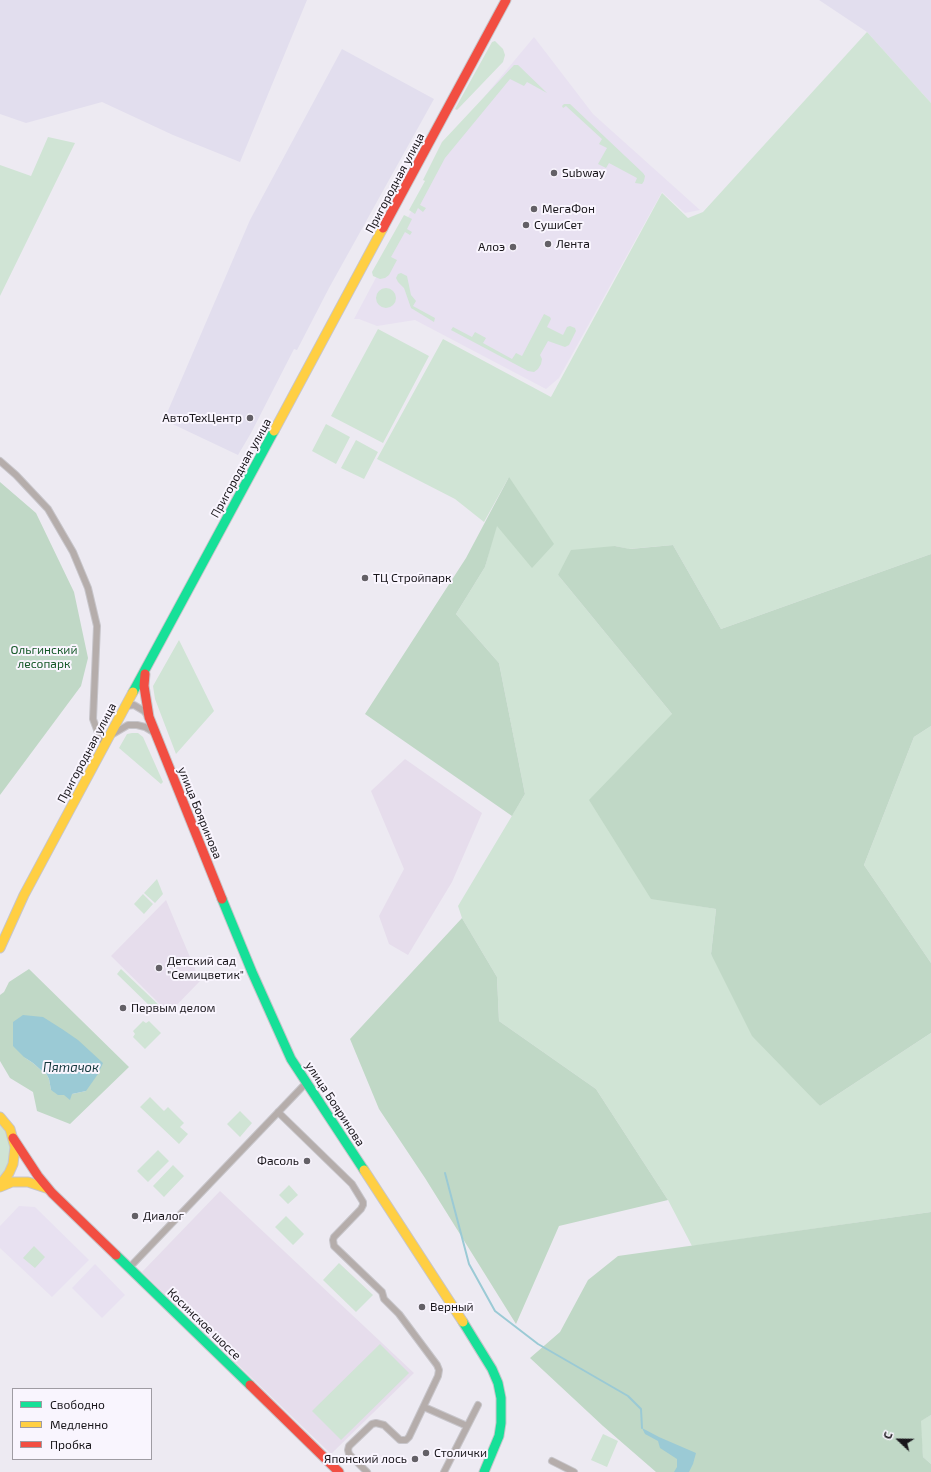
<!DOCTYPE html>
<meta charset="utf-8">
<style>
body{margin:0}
#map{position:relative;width:931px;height:1472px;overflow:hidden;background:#edeaf2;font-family:"Exo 2",sans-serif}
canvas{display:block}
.legend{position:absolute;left:12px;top:1388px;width:140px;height:72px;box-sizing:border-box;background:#f9f5fe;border:1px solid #9f9ca3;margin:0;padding:5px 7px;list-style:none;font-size:12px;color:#19161b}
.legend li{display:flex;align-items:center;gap:8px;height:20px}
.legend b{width:20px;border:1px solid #9f9ca3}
.north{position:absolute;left:879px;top:1420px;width:40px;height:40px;-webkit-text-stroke:3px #f9f5fe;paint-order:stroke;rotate:292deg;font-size:11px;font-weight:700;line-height:16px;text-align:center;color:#19161b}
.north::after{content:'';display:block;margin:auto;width:14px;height:18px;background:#19161b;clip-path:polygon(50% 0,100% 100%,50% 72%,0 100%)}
</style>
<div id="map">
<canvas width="931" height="1472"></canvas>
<ul class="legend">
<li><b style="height:5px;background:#16e098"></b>Свободно</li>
<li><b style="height:5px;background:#ffcf43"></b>Медленно</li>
<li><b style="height:5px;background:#f24e42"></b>Пробка</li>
</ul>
<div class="north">С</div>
</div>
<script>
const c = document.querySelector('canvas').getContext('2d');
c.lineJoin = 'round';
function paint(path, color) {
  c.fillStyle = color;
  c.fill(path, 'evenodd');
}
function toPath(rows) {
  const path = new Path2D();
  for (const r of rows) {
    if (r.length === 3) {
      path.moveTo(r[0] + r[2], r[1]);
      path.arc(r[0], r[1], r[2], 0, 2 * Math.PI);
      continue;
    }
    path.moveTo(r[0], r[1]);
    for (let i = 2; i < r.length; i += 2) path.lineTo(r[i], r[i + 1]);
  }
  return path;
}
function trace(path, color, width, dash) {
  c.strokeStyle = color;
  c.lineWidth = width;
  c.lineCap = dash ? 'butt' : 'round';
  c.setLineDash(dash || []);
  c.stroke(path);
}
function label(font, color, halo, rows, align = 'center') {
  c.font = font + ' "Exo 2",sans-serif';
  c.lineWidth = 4;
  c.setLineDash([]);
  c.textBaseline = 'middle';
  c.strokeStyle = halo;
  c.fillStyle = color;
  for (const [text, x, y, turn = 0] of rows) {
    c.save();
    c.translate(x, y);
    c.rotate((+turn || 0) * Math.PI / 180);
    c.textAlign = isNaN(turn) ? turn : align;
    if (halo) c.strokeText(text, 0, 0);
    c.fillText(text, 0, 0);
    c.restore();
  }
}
const built = toPath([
 [534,37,593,114,700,210,685,213,662,192,559,378,546,389,415,320,377,326,359,319,354,319,450,138],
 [19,1206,35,1207,89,1260,52,1297,0,1248,0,1226],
 [95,1264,125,1295,102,1318,72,1288]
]);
const industrial = toPath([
 [0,0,307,0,240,162,173,135,102,102,26,123,0,114],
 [819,0,931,0,931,103,867,32],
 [342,49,434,99,329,288,297,350,294,349,251,433,238,455,164,420,250,220]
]);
const education = toPath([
 [405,759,482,813,452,882,408,955,389,944,379,916,404,869,371,791],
 [166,900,200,981,169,1013,111,956],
 [220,1191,414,1373,331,1454,142,1272]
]);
const green = toPath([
 [867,32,931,103,931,554,721,629,673,545,629,549,615,546,558,575,672,714,651,898,716,909,711,954,820,1106,931,1033,931,1212,692,1246,668,1200,596,1089,499,1021,497,977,462,918,458,906,525,794,499,663,456,614,485,567,509,477,484,522,455,499,377,459,443,339,551,397,662,193,688,218,703,212],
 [495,41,503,49,505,55,503,62,457,110,455,109,492,42],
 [514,65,518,65,547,93,527,82,524,86,510,79,445,158,420,205,426,208,423,212,418,208,415,214,409,210,425,181,423,180,442,142],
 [564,104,570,104,643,173,645,176,644,181,642,184,635,183,637,178,609,163,606,168,598,164,607,148,599,144,602,139,566,106,563,108,562,106],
 [48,137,75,143,0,296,0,165,31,176],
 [404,215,412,219,407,229,412,232,410,235,405,232,391,257,397,260,389,275,385,278,380,279,373,276,372,272],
 [401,273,407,276,411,295,416,301,413,306,435,318,434,322,411,308,404,288,398,282,396,278,398,274],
 [386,298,10],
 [544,314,550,317,551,319,547,327,563,335,567,327,570,326,575,328,576,331,569,345,565,347,548,341,540,355,542,359,541,364,538,369,534,372,528,371,451,330,453,327,472,337,475,332,486,338,483,343,512,359,516,353,522,356],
 [378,329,429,356,383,443,331,416],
 [326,424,350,437,336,464,312,451],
 [356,440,378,452,364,479,341,468],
 [179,640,214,711,176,754,155,699,153,686],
 [931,726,931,963,864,865,914,737],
 [132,733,138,733,143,737,163,782,161,784,119,748,127,734],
 [157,879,163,894,155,903,144,893],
 [143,894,153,904,144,914,134,904],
 [121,969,163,1009,158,1014,117,974],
 [143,1021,146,1023,149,1021,161,1033,145,1049,133,1037,135,1034,133,1031],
 [150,1097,164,1111,168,1107,184,1123,180,1127,188,1134,179,1144,140,1107],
 [240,1111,252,1123,240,1137,227,1124],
 [0,1124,6,1132,10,1147,9,1163,0,1178],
 [158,1150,169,1161,148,1182,137,1171],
 [173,1165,184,1176,164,1197,153,1186],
 [289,1185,298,1195,288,1204,279,1195],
 [286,1216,304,1234,293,1245,275,1227],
 [34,1246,45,1257,35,1268,23,1258],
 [339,1263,373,1295,356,1312,323,1280],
 [380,1344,409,1373,341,1440,312,1411],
 [931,1415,931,1464,923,1457,920,1421],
 [603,1434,618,1441,607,1467,591,1460]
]);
const forest = toPath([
 [509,477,554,544,532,568,497,526,485,567,456,614,499,663,525,794,512,816,365,714,466,558],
 [0,482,36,513,74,592,88,658,81,686,0,795],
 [673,545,721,629,931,554,931,726,914,737,864,865,931,963,931,1033,820,1106,752,1036,711,954,716,909,651,899,589,800,672,714,558,575,571,550,615,546,630,549],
 [462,918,497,977,499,1021,596,1089,668,1200,559,1226,516,1324,425,1178,379,1109,350,1039],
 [29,969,129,1067,70,1124,37,1111,33,1092,10,1078,0,1061,0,995,4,992,9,982],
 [24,1057,86,1091,72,1094,51,1090,49,1079,46,1073,42,1071,33,1063],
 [931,1212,931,1415,921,1421,923,1457,931,1464,931,1472,656,1472,603,1426,530,1358,560,1332,588,1280,618,1256]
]);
const water = toPath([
 [23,1015,43,1017,62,1029,78,1040,103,1063,98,1074,86,1091,72,1094,70,1100,64,1095,58,1095,51,1090,49,1079,46,1073,42,1071,33,1063,24,1057,13,1046,13,1022],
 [642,1428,659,1437,696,1453,693,1464,689,1472,674,1472,677,1467,677,1459,660,1448,658,1441,645,1434]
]);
const stream = toPath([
 [445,1173,469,1264,495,1311,538,1344,628,1396,641,1409,642,1428]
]);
const street = toPath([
 [0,461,16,475,48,509,73,552,88,588,97,626,93,719,97,730,105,745],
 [126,706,134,705,144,711,148,716],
 [111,735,128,725,137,725,145,727,155,733],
 [278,1112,352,1184,363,1202,363,1205,361,1209,334,1237,333,1240,334,1246,382,1292,384,1299,399,1314,437,1365,439,1370,438,1376,409,1437,406,1440,400,1440,384,1425,376,1423,372,1424,349,1446,348,1450,349,1454,367,1472],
 [129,1268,307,1082],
 [424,1407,467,1426],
 [552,1461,574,1472],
 [444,1472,478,1405]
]);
const fast = toPath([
 [133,692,274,431],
 [222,899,252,972,291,1059,364,1170],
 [116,1255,250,1385],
 [463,1322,492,1369,498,1383,501,1398,501,1423,499,1436,484,1472]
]);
const slow = toPath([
 [274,431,383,228],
 [0,948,24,895,133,692],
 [0,1117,10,1129,15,1147,13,1164,9,1173,0,1185],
 [364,1170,463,1322],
 [0,1187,12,1182,28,1182,46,1188]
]);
const jam = toPath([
 [383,228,506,0],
 [145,674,144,686,149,717,222,899],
 [13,1138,38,1176,52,1193,116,1255],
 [250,1385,339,1472]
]);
const markers = [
 [554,173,4,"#636066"],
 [534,209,4,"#636066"],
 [526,225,4,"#636066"],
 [548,244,4,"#636066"],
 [513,247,4,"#636066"],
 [250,418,4,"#636066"],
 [365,578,4,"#636066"],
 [159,968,4,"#636066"],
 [123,1008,4,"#636066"],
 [307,1161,4,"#636066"],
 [135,1216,4,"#636066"],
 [422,1307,4,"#636066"],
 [426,1453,4,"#636066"],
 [415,1459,4,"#636066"]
];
const poiNames = [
 ["Subway",562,173],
 ["МегаФон",542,209],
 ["СушиСет",534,225],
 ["Лента",556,244],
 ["Алоэ",505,247,"right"],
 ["АвтоТехЦентр",242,418,"right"],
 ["ТЦ Стройпарк",373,578],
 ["Детский сад",167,961],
 ["\"Семицветик\"",167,975],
 ["Первым делом",131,1008],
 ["Фасоль",299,1161,"right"],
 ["Диалог",143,1216],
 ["Верный",430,1307],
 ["Столички",434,1453],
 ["Японский лось",407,1459,"right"]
];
const streetNames = [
 ["Пригородная улица",395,183,-62],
 ["Пригородная улица",241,468,-61],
 ["Пригородная улица",87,753,-62],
 ["улица Бояринова",200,813,68],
 ["улица Бояринова",335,1104,57],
 ["Косинское шоссе",204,1324,44]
];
const parkNames = [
 ["Ольгинский",44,650],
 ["лесопарк",44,664]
];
const waterNames = [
 ["Пятачок",71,1068]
];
paint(built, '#e8e1f1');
paint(industrial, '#e2deee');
paint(education, '#e6ddec');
paint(green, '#d0e4d5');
paint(forest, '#c0d8c6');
paint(water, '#9bcad5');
trace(stream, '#9bcad5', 2);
trace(street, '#c7c5ca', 8);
trace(fast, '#c7c5ca', 11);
trace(slow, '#c7c5ca', 11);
trace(jam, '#c7c5ca', 11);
trace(street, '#b5adab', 6);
trace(fast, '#16e098', 9);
trace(slow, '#ffcf43', 9);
trace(jam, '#f24e42', 9);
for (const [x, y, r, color] of markers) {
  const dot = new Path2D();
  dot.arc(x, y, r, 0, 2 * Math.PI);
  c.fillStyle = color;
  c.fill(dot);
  trace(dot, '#f9f5fe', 1.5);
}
label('12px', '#19161b', '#f9f5fe', poiNames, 'left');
label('12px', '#19161b', '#f9f5fe', streetNames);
label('12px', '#165929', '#f9f5fe', parkNames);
label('italic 13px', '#16393e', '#f9f5fe', waterNames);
</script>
